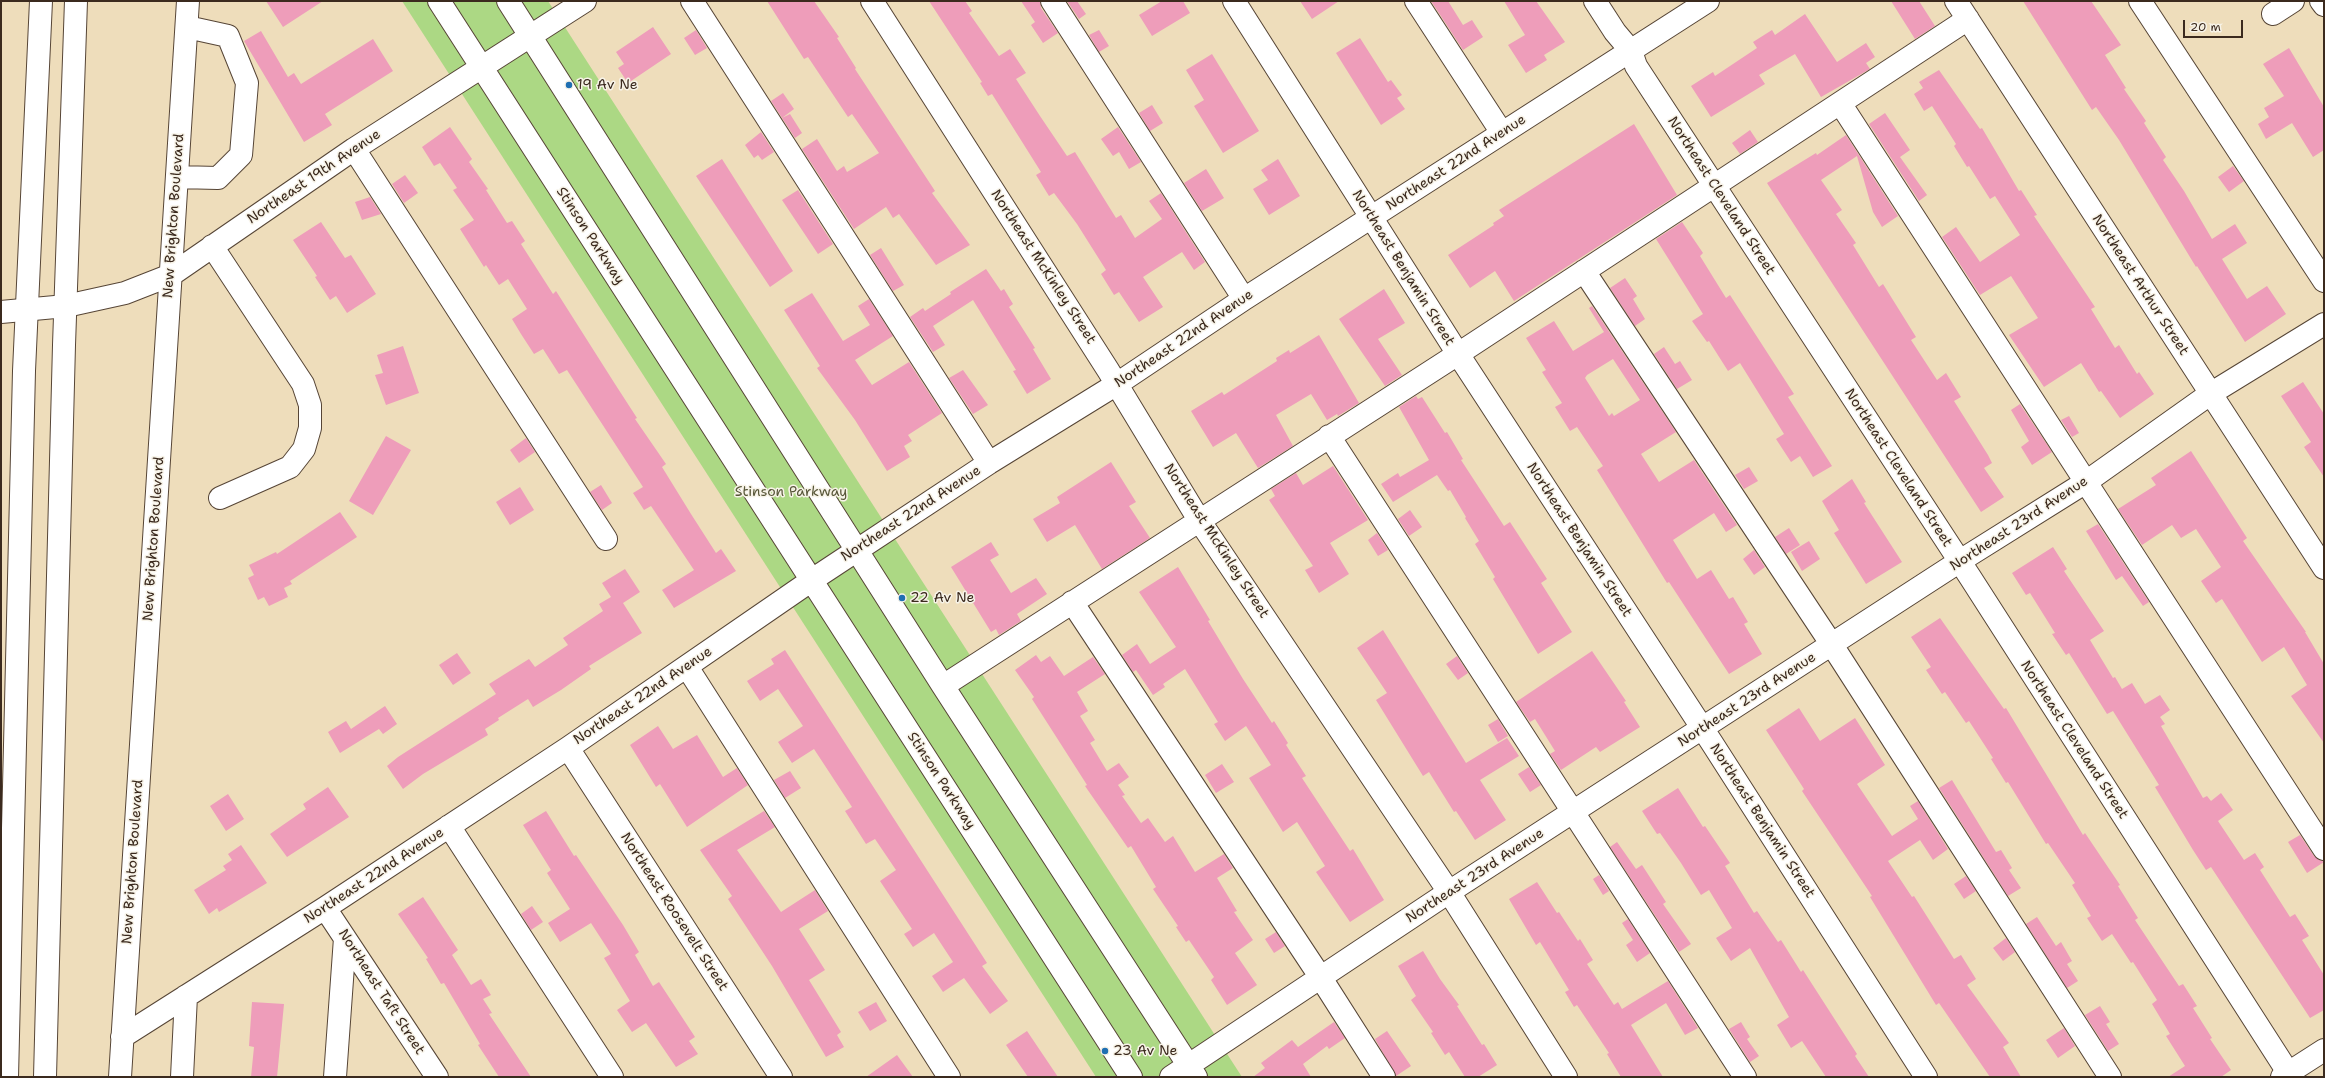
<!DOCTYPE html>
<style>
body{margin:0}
#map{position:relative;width:2325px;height:1078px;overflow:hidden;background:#edb;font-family:"Shantell Sans",sans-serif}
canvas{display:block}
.frame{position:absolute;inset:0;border:2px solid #3b2a1e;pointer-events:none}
.scale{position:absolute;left:2183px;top:20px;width:60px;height:18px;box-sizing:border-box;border:2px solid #3b2a1e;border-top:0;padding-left:5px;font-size:12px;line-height:14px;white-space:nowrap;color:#3b2a1e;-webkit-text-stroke:3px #f7f3e8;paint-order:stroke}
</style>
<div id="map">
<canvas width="2325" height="1078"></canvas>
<div class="frame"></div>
<div class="scale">20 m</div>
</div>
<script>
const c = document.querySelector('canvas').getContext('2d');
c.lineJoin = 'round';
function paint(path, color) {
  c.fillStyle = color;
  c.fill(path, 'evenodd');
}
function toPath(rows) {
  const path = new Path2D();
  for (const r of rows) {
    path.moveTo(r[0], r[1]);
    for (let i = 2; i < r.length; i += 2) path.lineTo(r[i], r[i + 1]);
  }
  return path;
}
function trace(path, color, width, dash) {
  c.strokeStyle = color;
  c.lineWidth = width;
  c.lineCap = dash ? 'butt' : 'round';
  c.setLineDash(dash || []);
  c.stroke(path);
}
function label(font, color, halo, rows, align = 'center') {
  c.font = font + ' "Shantell Sans",sans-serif';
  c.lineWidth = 3;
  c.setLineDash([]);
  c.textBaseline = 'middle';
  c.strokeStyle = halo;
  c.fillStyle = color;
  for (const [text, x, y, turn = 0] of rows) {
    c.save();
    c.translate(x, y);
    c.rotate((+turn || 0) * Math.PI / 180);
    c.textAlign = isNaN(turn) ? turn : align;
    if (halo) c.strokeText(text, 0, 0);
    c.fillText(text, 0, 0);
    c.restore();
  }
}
const green = toPath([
 [402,1,548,1,1242,1077,1096,1077]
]);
const building = toPath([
 [266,1,323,1,283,27],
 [767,1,814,1,839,37,837,38,856,68,855,69,935,191,932,193,970,245,936,265,899,214,893,218,886,207,854,229,802,149,817,139,837,171,844,166,847,172,879,153,852,114,848,117,808,57,804,59],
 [929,1,965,1,972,11,969,13,999,56,1010,49,1026,73,1016,79,1040,116,1067,156,1075,152,1116,218,1121,215,1135,238,1162,219,1149,201,1161,193,1205,262,1194,270,1182,252,1143,277,1163,307,1139,322,1119,292,1114,295,1101,274,1106,270,1077,224,1054,193,1049,196,1036,175,1041,172,992,94,988,96,980,83,982,82],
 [1021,1,1040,1,1041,8,1058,33,1043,43,1031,25,1035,22],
 [1067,1,1077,1,1086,14,1079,19],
 [1162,1,1183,1,1190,13,1152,36,1139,15],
 [1300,1,1339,1,1312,19],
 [1431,1,1448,1,1463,25,1472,20,1483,37,1463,50],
 [1504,1,1536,1,1565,42,1544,55,1547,60,1526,73,1508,45,1525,35],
 [1891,1,1919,1,1935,26,1915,39],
 [2023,1,2091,1,2121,45,2105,55,2126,88,2124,89,2146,121,2144,123,2166,157,2163,160,2184,191,2212,239,2235,224,2247,243,2222,259,2247,299,2267,286,2286,314,2245,342,2197,266,2196,267,2119,140,2096,107,2092,110],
 [1805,14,1837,62,1866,43,1875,57,1866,63,1870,69,1821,97,1795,54,1759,75,1765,84,1711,117,1691,86,1713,72,1715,76,1757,48,1753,42,1772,30,1775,35],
 [653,27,671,54,628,83,618,68,624,64,616,52],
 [696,30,707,48,695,55,684,38],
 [1099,30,1109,46,1099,52,1089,35],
 [261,31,288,77,294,73,301,84,373,39,393,71,325,114,332,125,304,142,244,41],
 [1360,38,1388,82,1391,80,1402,95,1397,98,1405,109,1381,125,1336,53],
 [2289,48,2324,107,2324,150,2313,157,2292,123,2266,139,2258,124,2269,117,2264,108,2284,96,2263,64],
 [1212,54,1259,131,1223,153,1194,106,1204,100,1186,70],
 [1939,70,1980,129,1982,128,2019,191,2021,190,2037,215,2034,216,2095,307,2091,309,2115,348,2119,345,2137,374,2139,372,2154,394,2120,418,2101,391,2099,392,2081,363,2044,387,2009,335,2038,318,2011,276,1980,295,1942,237,1956,227,1980,262,2020,235,1995,196,1990,199,1969,166,1967,167,1954,146,1956,144,1932,106,1924,111,1914,94,1923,88,1919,82],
 [783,93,794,109,782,118,771,101],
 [1152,105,1163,123,1150,131,1139,113],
 [1885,113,1910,150,1900,157,1927,195,1919,201,1869,124],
 [790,114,802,133,795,138,782,118],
 [1634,124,1677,195,1514,301,1495,271,1470,288,1448,255,1494,225,1493,223,1504,216,1499,210],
 [450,127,472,159,469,162,488,189,486,190,507,223,512,221,525,241,521,244,553,294,556,291,615,384,637,418,635,419,666,464,662,467,691,514,716,553,721,549,736,571,674,608,662,590,694,570,651,506,644,510,633,493,643,487,567,370,559,374,543,349,534,354,521,334,512,319,527,309,508,279,499,285,486,265,484,267,460,229,474,220,453,190,457,188,440,163,434,166,422,147],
 [1118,127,1141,162,1129,169,1119,152,1113,156,1101,139],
 [1750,130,1758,142,1740,154,1732,143],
 [761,132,774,152,762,160,758,155,754,158,745,145],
 [1846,135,1898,216,1882,227,1873,212,1857,156,1821,180,1842,210,1836,214,1856,243,1853,245,1879,287,1883,284,1916,337,1911,340,1937,380,1946,373,1961,397,1954,401,1988,455,1992,463,1984,468,2004,497,1981,512,1767,183,1816,153,1817,155],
 [722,159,793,271,770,287,696,176],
 [1278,159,1300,196,1269,215,1253,189,1268,180,1261,170],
 [2233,166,2244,181,2229,192,2218,177],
 [1206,169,1224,198,1202,211,1184,183],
 [405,175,418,193,404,203,392,184],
 [798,190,833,244,818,254,782,200],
 [370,197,381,214,362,220,355,202],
 [321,222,345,258,351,255,376,294,347,313,336,296,330,300,315,277,317,276,293,240],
 [1682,222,1703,253,1700,256,1726,298,1730,295,1794,394,1788,397,1832,466,1813,477,1800,456,1791,462,1776,439,1784,434,1740,363,1728,371,1709,341,1707,342,1692,321,1703,314,1656,239],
 [881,248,904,285,893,291,870,255],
 [986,269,1001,291,1004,289,1013,304,1009,307,1035,348,1033,349,1051,379,1027,394,1013,371,1016,370,973,300,933,326,945,345,933,352,910,317,923,308,925,311,951,294,950,292],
 [1625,278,1637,296,1633,299,1645,319,1635,326,1610,288],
 [1384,289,1405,323,1378,339,1402,375,1385,386,1339,319],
 [812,293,843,341,870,325,858,306,869,299,893,336,855,360,872,385,909,362,942,413,908,435,912,441,904,446,910,457,887,471,855,420,817,368,820,366,784,310],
 [1592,306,1676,432,1641,454,1659,482,1694,460,1737,525,1726,532,1714,513,1673,540,1697,579,1711,570,1729,599,1733,597,1748,622,1744,624,1762,654,1729,674,1669,582,1667,583,1597,470,1603,466,1577,427,1570,431,1555,407,1562,403,1542,372,1546,370,1526,338,1554,321,1573,351,1604,332,1589,308],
 [1613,359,1640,400,1614,416,1612,413,1609,416,1585,378,1587,375],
 [1319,335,1359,403,1338,416,1337,414,1327,420,1311,394,1276,415,1293,446,1258,468,1236,433,1213,447,1191,411,1222,392,1224,395,1277,361,1276,358,1289,350,1290,353],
 [403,346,419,393,386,405,375,375,383,373,377,355],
 [1664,347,1675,364,1680,361,1692,380,1677,389,1654,354],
 [963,370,988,405,973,414,949,378],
 [2303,382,2324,414,2324,477,2304,447,2311,442,2281,396],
 [1416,396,1418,399,1422,397,1445,433,1447,432,1463,459,1461,460,1504,526,1510,522,1547,579,1541,583,1572,632,1538,654,1493,579,1495,577,1475,544,1479,541,1465,518,1466,517,1450,490,1448,491,1437,475,1393,502,1381,484,1398,473,1400,477,1429,460,1399,407],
 [2020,404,2052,452,2032,465,2021,447,2029,441,2011,410],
 [2069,416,2079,433,2072,437,2061,420],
 [386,436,411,450,373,515,349,501],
 [526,438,535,452,519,463,510,450],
 [2191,451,2247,538,2243,541,2306,632,2305,632,2324,664,2324,743,2291,696,2307,685,2284,647,2262,662,2222,599,2216,603,2201,581,2221,567,2196,529,2181,538,2172,525,2142,545,2118,509,2156,485,2151,478],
 [1111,462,1136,502,1129,506,1150,538,1102,569,1075,525,1047,542,1033,519,1060,503,1057,497],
 [1333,466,1368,520,1330,543,1349,574,1319,593,1305,570,1313,566,1269,500,1275,496,1271,489,1296,473,1303,485],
 [1749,467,1758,481,1744,489,1735,475],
 [1852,479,1866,502,1864,503,1902,562,1866,584,1834,533,1839,530,1822,501],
 [601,485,612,503,602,510,590,492],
 [520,487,534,510,510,525,496,502],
 [1410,510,1422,527,1409,536,1398,519],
 [340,512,357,537,290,581,292,584,284,588,288,597,269,606,264,597,258,600,248,578,254,575,249,565,276,552,277,554],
 [2098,524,2149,602,2143,606,2122,576,2116,580,2086,531],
 [1789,528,1800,545,1786,554,1775,537],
 [1377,533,1388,550,1378,556,1368,540],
 [1809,541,1820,559,1802,571,1791,552],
 [991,542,999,555,990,560,1011,593,1036,578,1047,594,1017,614,1021,621,999,635,996,629,991,632,951,567],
 [2053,547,2067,569,2064,571,2104,631,2090,640,2113,678,2115,677,2122,689,2132,683,2145,704,2160,695,2170,710,2160,717,2165,724,2161,726,2203,798,2207,796,2211,801,2221,793,2233,810,2218,821,2244,860,2255,853,2264,867,2260,870,2290,917,2295,914,2309,936,2302,940,2324,975,2324,1010,2310,1018,2211,867,2206,870,2193,850,2155,787,2159,785,2113,711,2107,714,2069,653,2066,655,2052,634,2055,633,2030,593,2026,595,2012,573],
 [1754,550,1765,567,1754,575,1743,559],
 [1178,567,1210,620,1208,621,1243,679,1272,723,1274,721,1288,743,1286,745,1306,776,1302,778,1350,851,1353,849,1384,900,1350,922,1316,872,1325,866,1297,822,1283,832,1249,778,1271,765,1246,726,1225,741,1214,724,1218,722,1185,669,1163,684,1165,687,1153,695,1136,670,1133,672,1122,655,1137,644,1150,664,1176,647,1139,592],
 [625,569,640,592,623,603,642,633,589,666,591,669,561,690,533,707,528,699,498,718,499,720,485,729,488,735,423,774,403,789,387,766,398,757,496,694,489,684,529,659,535,667,568,645,563,638,603,611,599,604,611,597,602,583],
 [1940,618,2004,709,2006,708,2083,835,2085,833,2120,885,2118,886,2138,918,2135,920,2179,986,2183,984,2197,1006,2193,1008,2212,1038,2210,1039,2231,1070,2221,1077,2168,1077,2185,1066,2166,1036,2170,1034,2152,1004,2157,1000,2133,962,2131,963,2112,934,2102,941,2087,918,2091,916,2072,885,2075,883,2048,843,2046,844,2008,782,2006,783,1991,759,1993,758,1969,721,1966,723,1945,692,1942,694,1926,670,1931,667,1911,637],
 [1383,630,1466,763,1507,738,1519,756,1480,780,1506,820,1475,840,1456,811,1454,812,1429,772,1423,776,1376,700,1387,693,1357,648],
 [785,650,987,963,982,966,1008,1001,990,1014,964,978,943,992,932,976,953,962,934,933,913,947,904,934,912,929,880,881,896,870,875,839,866,844,845,811,852,807,814,749,792,763,778,742,803,726,778,689,760,701,747,681,774,664,771,659],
 [1592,651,1626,701,1624,702,1640,727,1600,752,1596,747,1561,770,1550,754,1555,751,1535,719,1530,722,1516,702],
 [457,653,471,673,453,685,439,665],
 [1036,655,1041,662,1050,656,1064,676,1093,657,1105,674,1077,692,1088,711,1080,716,1095,740,1090,743,1107,771,1119,763,1129,777,1118,785,1125,795,1122,796,1141,823,1148,818,1165,842,1173,836,1195,872,1224,854,1233,868,1217,878,1237,911,1234,912,1253,940,1235,953,1257,985,1227,1005,1211,980,1214,977,1189,940,1186,942,1176,927,1178,926,1153,889,1156,887,1131,846,1128,848,1085,786,1087,785,1032,699,1034,697,1015,670],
 [1457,656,1468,673,1458,680,1446,664],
 [385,706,397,724,383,734,379,729,340,753,328,732,346,721,351,729],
 [1799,708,1820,741,1855,718,1885,765,1857,784,1892,836,1918,819,1910,806,1918,801,1948,849,1933,860,1920,840,1888,861,1912,897,1914,896,1954,959,1961,955,1976,979,1967,985,2009,1043,2003,1047,2021,1077,1990,1077,1939,1003,1936,1005,1870,897,1872,896,1802,791,1804,789,1766,730],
 [1498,719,1508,736,1498,742,1488,725],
 [658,726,673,749,697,735,723,777,737,768,748,785,687,827,660,784,656,787,630,745],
 [1222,764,1234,782,1216,793,1205,775],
 [1529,767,1541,785,1530,792,1518,774],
 [790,771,801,788,785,798,774,780],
 [1952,780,1996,852,2001,850,2012,868,2009,870,2021,888,2008,896,1939,788],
 [328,787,349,817,287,857,270,834,306,809,303,804],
 [1678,788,1703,827,1705,826,1730,863,1725,866,1754,913,1757,911,1778,942,1781,940,1801,972,1803,970,1857,1054,1855,1056,1869,1077,1826,1077,1802,1041,1791,1048,1777,1025,1789,1017,1750,948,1731,961,1716,938,1732,928,1709,890,1701,895,1681,863,1660,833,1657,834,1642,811],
 [228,794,244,819,226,831,210,806],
 [546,811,574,856,576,855,623,925,639,952,635,955,653,986,659,982,695,1037,689,1041,698,1054,676,1067,646,1023,632,1032,617,1010,630,1001,604,958,611,954,591,923,560,942,548,923,570,909,547,873,551,870,523,825],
 [764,811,775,827,737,850,781,912,815,890,828,911,799,929,825,970,809,980,841,1032,837,1035,844,1047,826,1057,772,966,728,899,732,896,700,850],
 [2300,835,2314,856,2324,862,2307,873,2288,842],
 [1617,842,1636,869,1642,865,1666,902,1663,904,1691,944,1679,952,1610,847],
 [241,845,267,883,219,912,217,908,209,914,194,890,226,870,223,866,232,860,228,854],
 [1599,875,1609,891,1603,895,1593,879],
 [1966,876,1976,891,1964,899,1954,884],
 [1537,882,1557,913,1559,912,1578,941,1580,939,1593,960,1587,964,1614,1005,1618,1002,1622,1009,1668,981,1698,1028,1685,1035,1666,1003,1631,1025,1663,1077,1621,1077,1607,1054,1609,1053,1577,1005,1574,1007,1565,992,1569,990,1540,942,1536,945,1509,899],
 [423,897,458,950,452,955,471,985,481,979,491,995,483,999,492,1013,489,1014,531,1077,499,1077,478,1045,480,1044,444,983,441,984,426,959,428,958,398,914],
 [532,906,543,922,531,930,521,914],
 [2037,917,2056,946,2061,942,2072,961,2067,964,2078,981,2067,988,2026,924],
 [1628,919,1650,953,1637,962,1626,945,1633,940,1622,923],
 [1276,932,1285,946,1274,953,1265,939],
 [2006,938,2015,952,2003,961,1993,948],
 [1423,951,1440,979,1459,1005,1457,1006,1482,1045,1484,1044,1497,1065,1478,1077,1465,1077,1449,1052,1445,1055,1431,1033,1433,1032,1411,1000,1416,996,1398,966],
 [252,1002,284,1004,277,1077,251,1077,254,1047,249,1046],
 [876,1002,887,1021,870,1031,858,1012],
 [2100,1006,2110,1022,2106,1024,2119,1044,2108,1051,2085,1015],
 [1334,1022,1345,1038,1329,1049,1327,1046,1303,1064,1311,1077,1253,1077,1265,1068,1261,1063,1292,1040,1298,1047],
 [1741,1022,1750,1037,1747,1039,1759,1056,1750,1062,1729,1029],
 [2064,1028,2075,1046,2058,1058,2046,1040],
 [1027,1031,1058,1077,1028,1077,1006,1045],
 [1387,1031,1411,1066,1396,1076,1375,1039],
 [897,1055,913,1077,866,1077]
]);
const minor = toPath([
 [439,1,1131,1077],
 [508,1,943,686,1196,1077],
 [692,1,989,463],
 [872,1,1108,370,1199,520,1449,892,1566,1077],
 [1052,1,1244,299],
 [1234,1,1458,354,1712,743,1926,1077],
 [1416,1,1502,133],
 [1595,1,1615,32,1631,51,1636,66,1970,577,2291,1077],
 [1956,1,2324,568],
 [2140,1,2324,281],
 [2321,1,2324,5],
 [2273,14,2293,1],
 [1840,103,2324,849],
 [354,149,606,539],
 [177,177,218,178,241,155,247,83,228,36,187,27],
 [212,246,303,384,310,405,310,428,304,449,290,467,220,498],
 [1584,271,1832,645,2110,1077],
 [1,312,66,306,125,293,171,275,354,149,585,1],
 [1329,436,1745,1077],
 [1072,602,1321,978,1384,1077],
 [687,667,949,1077],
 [943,686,1458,354,1968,19],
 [568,748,781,1077],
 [449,826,612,1077],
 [325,908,437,1077],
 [122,1037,325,908,568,748,812,580,989,463,1117,384,1244,299,1708,1],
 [120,1077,188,1],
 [182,1077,186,996],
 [335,1077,345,938],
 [1171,1077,1449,892,1971,554,2086,482,2210,394,2324,324]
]);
const major = toPath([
 [7,1077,24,371,41,1],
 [45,1077,64,345,76,1],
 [2282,1077,2324,1050]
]);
const markers = [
 [569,85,4,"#1f6fb2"],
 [902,598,4,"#1f6fb2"],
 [1105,1051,4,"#1f6fb2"]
];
const poiNames = [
 ["19 Av Ne",577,85],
 ["22 Av Ne",910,598],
 ["23 Av Ne",1113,1051]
];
const streetNames = [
 ["Northeast 22nd Avenue",1456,163,-33],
 ["Northeast 19th Avenue",314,177,-34],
 ["Northeast Cleveland Street",1721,196,57],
 ["New Brighton Boulevard",174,216,-86],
 ["Stinson Parkway",590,236,57],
 ["Northeast McKinley Street",1043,267,57],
 ["Northeast Benjamin Street",1403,268,58],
 ["Northeast Arthur Street",2140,285,57],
 ["Northeast 22nd Avenue",1184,339,-34],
 ["Northeast Cleveland Street",1898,468,57],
 ["Northeast 22nd Avenue",911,514,-33],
 ["Northeast 23rd Avenue",2019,524,-33],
 ["New Brighton Boulevard",154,539,-86],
 ["Northeast Benjamin Street",1579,540,57],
 ["Northeast McKinley Street",1216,541,57],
 ["Northeast 22nd Avenue",643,696,-34],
 ["Northeast 23rd Avenue",1747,700,-33],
 ["Northeast Cleveland Street",2074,740,57],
 ["Stinson Parkway",941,781,57],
 ["Northeast Benjamin Street",1762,821,57],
 ["New Brighton Boulevard",133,862,-86],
 ["Northeast 22nd Avenue",374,876,-33],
 ["Northeast 23rd Avenue",1475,876,-33],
 ["Northeast Roosevelt Street",674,912,57],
 ["Northeast Taft Street",381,992,57]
];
const parkNames = [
 ["Stinson Parkway",791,492]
];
paint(green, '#acd884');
paint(building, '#ee9dba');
trace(minor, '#564536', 24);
trace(major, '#564536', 24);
trace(minor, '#fff', 22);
trace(major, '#fff', 22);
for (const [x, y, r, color] of markers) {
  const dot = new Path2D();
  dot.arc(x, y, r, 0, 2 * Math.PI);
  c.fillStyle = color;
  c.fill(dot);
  trace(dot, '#f7f3e8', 1.5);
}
label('14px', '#3b2a1e', '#f7f3e8', poiNames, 'left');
label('14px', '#3b2a1e', '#f7f3e8', streetNames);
label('14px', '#575638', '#f7f3e8', parkNames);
</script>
